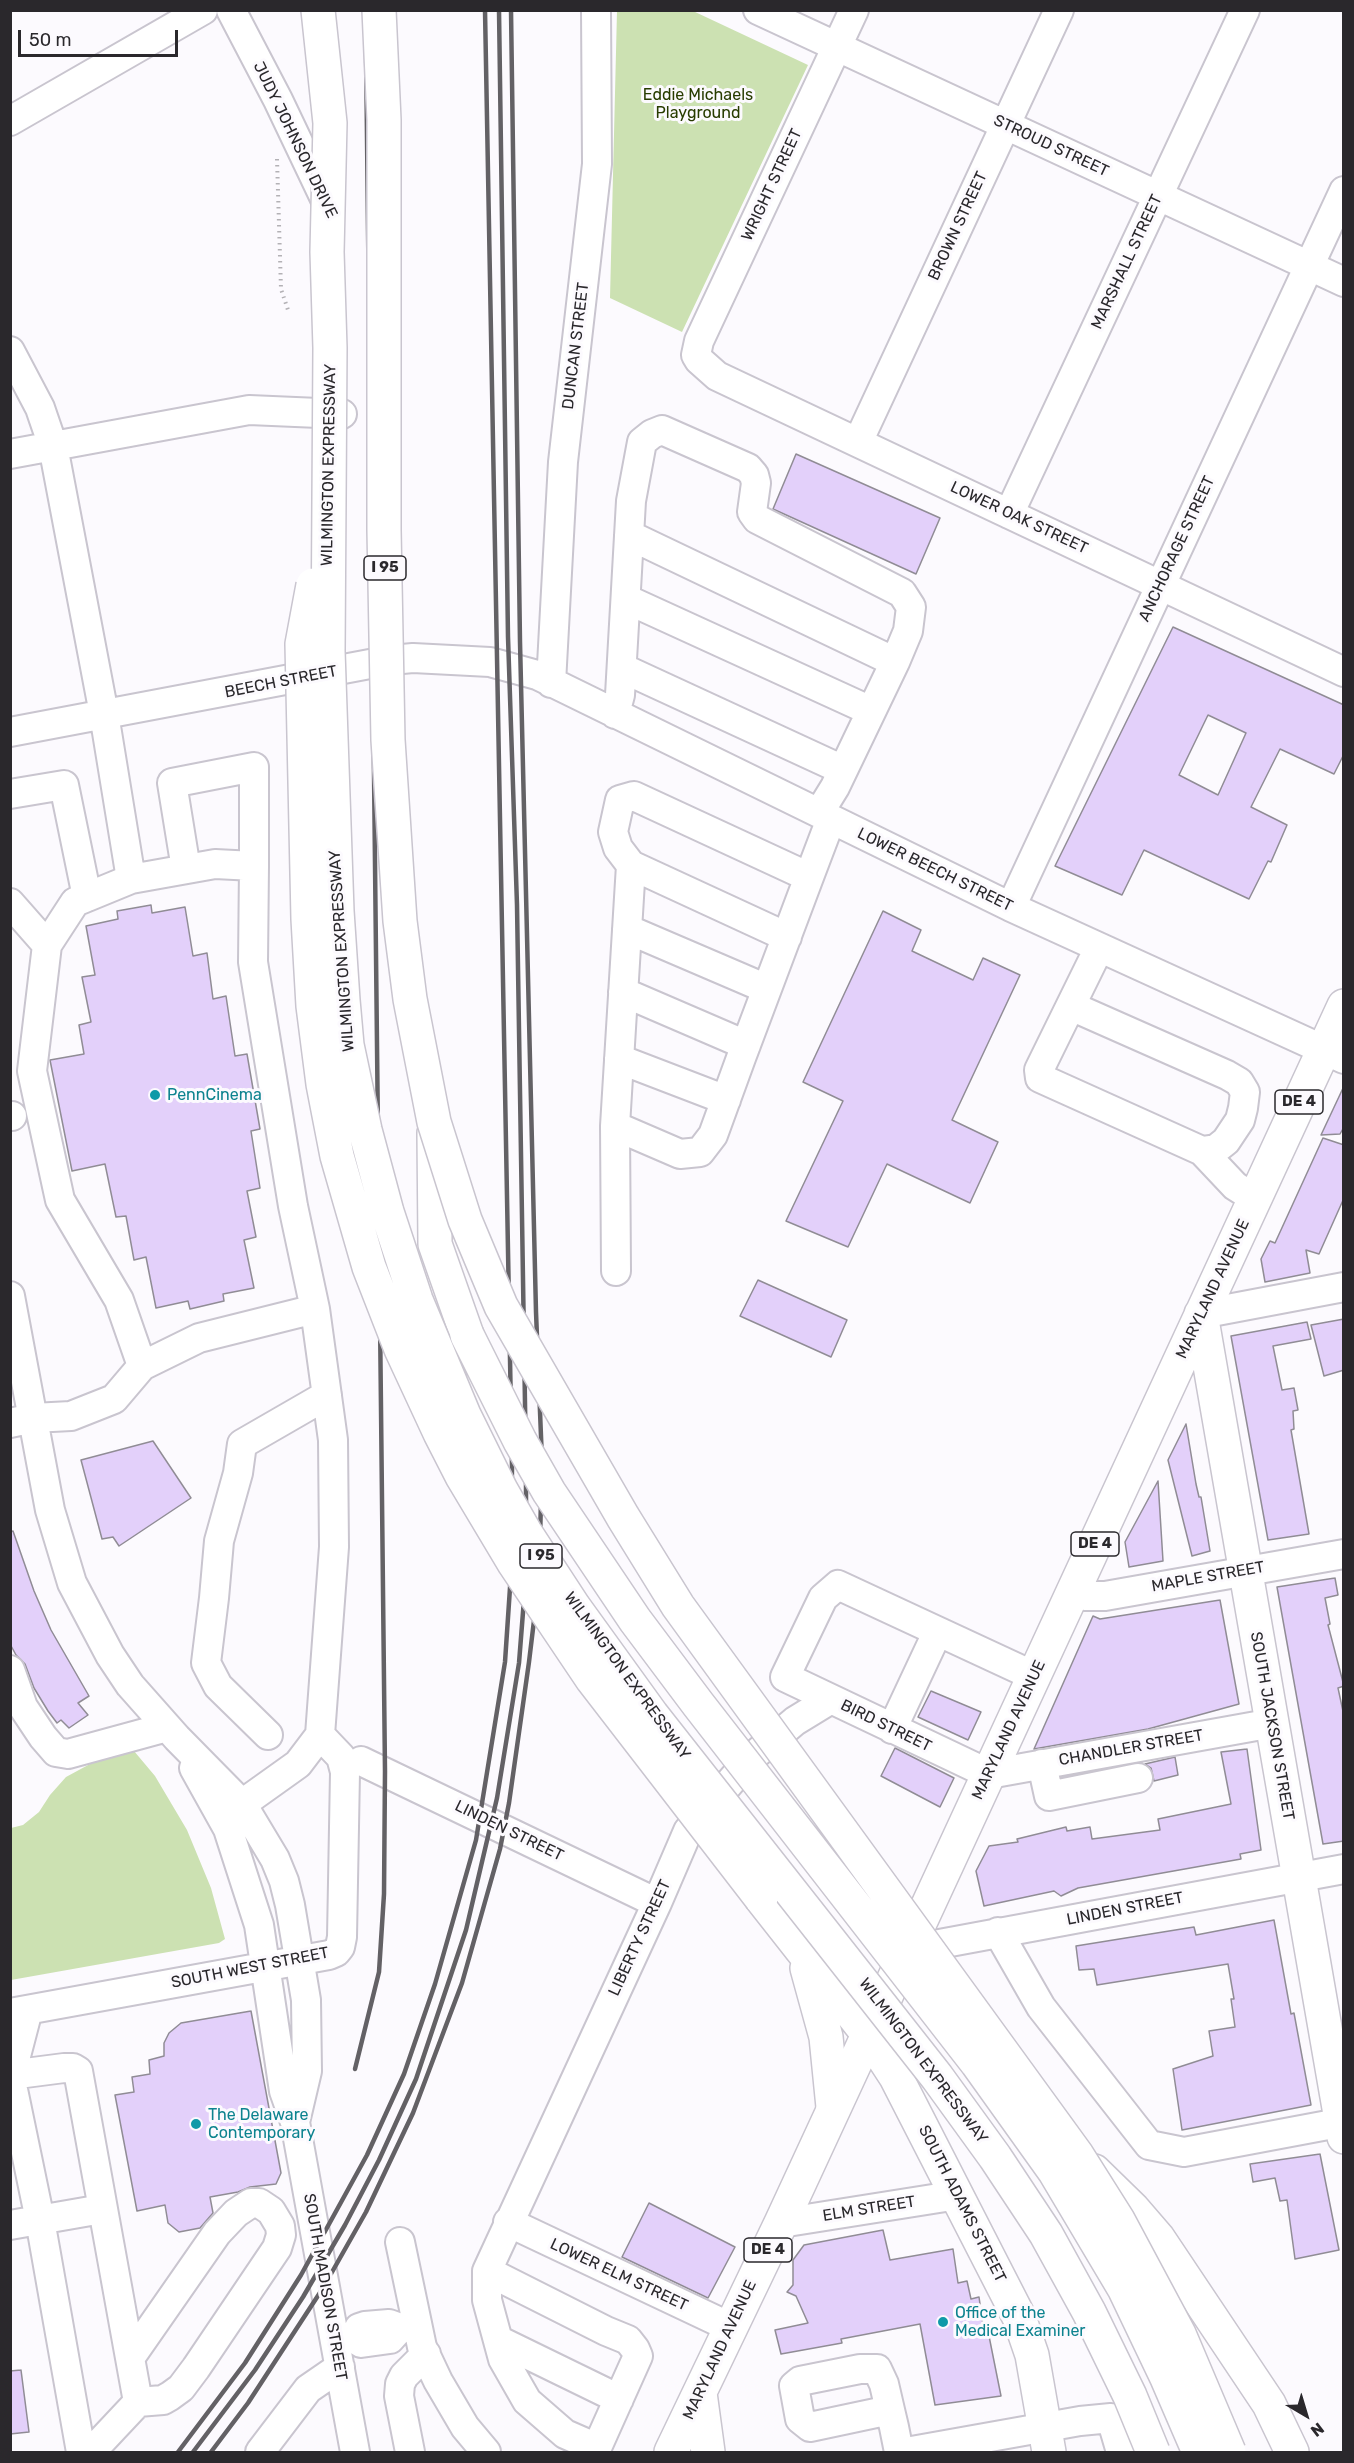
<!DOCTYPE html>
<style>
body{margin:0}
#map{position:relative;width:1354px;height:2463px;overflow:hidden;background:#fcfafe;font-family:Rubik,sans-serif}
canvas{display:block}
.frame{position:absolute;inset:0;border:12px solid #2a282c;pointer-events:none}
.north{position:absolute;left:1276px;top:2385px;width:60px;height:60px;-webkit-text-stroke:4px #fcfafe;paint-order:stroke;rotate:142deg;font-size:16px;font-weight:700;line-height:24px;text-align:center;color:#2a282c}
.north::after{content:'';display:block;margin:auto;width:21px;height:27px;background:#2a282c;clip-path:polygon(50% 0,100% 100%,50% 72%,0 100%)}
.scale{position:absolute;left:18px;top:30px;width:160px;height:27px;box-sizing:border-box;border:3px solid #2a282c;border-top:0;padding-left:8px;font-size:18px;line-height:21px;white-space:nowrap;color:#2a282c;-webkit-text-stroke:4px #fcfafe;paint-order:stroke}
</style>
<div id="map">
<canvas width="1354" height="2463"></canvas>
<div class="frame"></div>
<div class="north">N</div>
<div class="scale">50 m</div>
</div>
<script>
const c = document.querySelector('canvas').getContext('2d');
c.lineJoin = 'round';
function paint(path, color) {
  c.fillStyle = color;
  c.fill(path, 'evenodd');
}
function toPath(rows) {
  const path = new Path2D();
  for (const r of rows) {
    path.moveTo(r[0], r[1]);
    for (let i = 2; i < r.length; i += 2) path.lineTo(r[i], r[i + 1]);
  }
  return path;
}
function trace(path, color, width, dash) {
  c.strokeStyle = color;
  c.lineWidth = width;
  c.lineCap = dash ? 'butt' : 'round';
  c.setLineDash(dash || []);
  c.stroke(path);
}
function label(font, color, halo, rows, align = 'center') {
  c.font = font + ' Rubik,sans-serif';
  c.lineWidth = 6;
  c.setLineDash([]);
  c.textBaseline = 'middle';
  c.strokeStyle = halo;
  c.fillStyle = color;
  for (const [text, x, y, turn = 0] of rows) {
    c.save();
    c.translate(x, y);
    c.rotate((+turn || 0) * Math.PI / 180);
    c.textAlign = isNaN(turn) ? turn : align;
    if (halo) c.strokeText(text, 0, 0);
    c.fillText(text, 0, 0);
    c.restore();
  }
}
const green = toPath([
 [617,11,693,11,808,65,682,332,610,298],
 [134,1751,155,1776,187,1830,211,1888,225,1939,219,1943,11,1980,11,1828,23,1825,39,1812,50,1795,66,1777,90,1764]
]);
const building = toPath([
 [796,454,940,518,916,574,773,509,796,454],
 [1173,627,1344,705,1344,754,1334,774,1280,749,1251,807,1287,825,1271,862,1268,861,1249,899,1144,850,1122,895,1055,866,1173,627],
 [1208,715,1246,733,1218,795,1179,775,1208,715],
 [151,905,152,913,185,907,193,956,207,953,213,999,226,996,235,1056,247,1054,260,1129,251,1131,260,1188,247,1191,256,1237,244,1240,254,1288,223,1294,224,1301,190,1309,188,1301,156,1308,146,1257,134,1260,126,1216,116,1217,105,1164,72,1171,50,1060,84,1054,79,1025,91,1022,82,977,95,975,86,926,118,919,117,911,151,905],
 [883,911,921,930,912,951,973,980,983,958,1020,975,952,1120,998,1142,970,1203,887,1164,848,1247,786,1221,843,1101,803,1082,883,911],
 [1344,1086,1344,1127,1340,1134,1321,1135,1344,1086],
 [1323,1138,1344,1145,1344,1198,1319,1254,1306,1250,1310,1273,1265,1282,1261,1259,1270,1241,1275,1243,1323,1138],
 [758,1280,847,1320,831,1357,740,1316,758,1280],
 [1344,1319,1344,1370,1324,1376,1311,1325,1344,1319],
 [1307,1322,1311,1339,1273,1346,1282,1390,1294,1388,1298,1410,1293,1411,1294,1429,1291,1430,1309,1534,1268,1540,1231,1336,1307,1322],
 [1186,1424,1196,1484,1199,1497,1201,1497,1210,1551,1192,1556,1168,1460,1186,1424],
 [153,1441,191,1498,119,1546,113,1537,102,1539,81,1460,153,1441],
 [1158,1481,1163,1561,1129,1567,1125,1542,1158,1481],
 [13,1531,34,1591,51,1630,89,1696,78,1703,88,1715,69,1728,61,1720,57,1723,48,1711,34,1688,25,1664,16,1655,10,1644,10,1532,13,1531],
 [1335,1578,1338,1595,1325,1598,1330,1624,1328,1625,1344,1686,1338,1688,1344,1716,1344,1841,1323,1844,1277,1587,1335,1578],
 [1220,1600,1239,1704,1148,1729,1034,1749,1093,1616,1100,1619,1220,1600],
 [931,1691,981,1712,968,1740,918,1717,931,1691],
 [895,1748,954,1778,940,1807,881,1776,895,1748],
 [1247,1749,1261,1850,1240,1854,1241,1859,1078,1888,1061,1896,1054,1891,984,1906,976,1871,989,1846,1018,1842,1017,1839,1066,1827,1067,1831,1090,1827,1092,1839,1160,1830,1158,1819,1231,1804,1221,1752,1247,1749],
 [1175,1757,1178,1775,1154,1781,1151,1768,1145,1764,1175,1757],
 [1274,1920,1291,2014,1294,2013,1311,2105,1182,2130,1173,2069,1213,2056,1209,2031,1235,2027,1231,1999,1234,1999,1228,1964,1097,1985,1094,1969,1079,1970,1076,1946,1194,1927,1196,1935,1274,1920],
 [251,2011,281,2173,276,2184,250,2187,238,2192,210,2197,213,2213,200,2228,179,2232,168,2223,165,2205,137,2211,115,2095,134,2092,132,2077,150,2074,149,2060,164,2056,164,2043,169,2033,181,2023,251,2011],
 [1320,2154,1339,2250,1295,2259,1287,2200,1280,2201,1275,2178,1253,2182,1250,2164,1320,2154],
 [649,2203,735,2247,708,2298,622,2257,649,2203],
 [883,2230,890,2260,953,2249,958,2283,967,2281,971,2299,979,2297,984,2332,988,2331,1001,2396,935,2405,920,2324,841,2339,842,2343,781,2354,775,2330,808,2323,796,2296,787,2292,793,2285,793,2260,804,2245,883,2230],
 [21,2370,29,2432,10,2434,10,2371,21,2370]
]);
const path = toPath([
 [277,159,281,289,288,310]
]);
const minor = toPath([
 [231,10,278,100,328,205],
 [758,10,1344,282],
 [854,10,699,341,696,355,699,360,717,376,1344,672],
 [10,121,203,10],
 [10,351,40,408,53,446,104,714,131,879,215,864,254,866,253,962,293,1206,315,1309,333,1440,334,1547,320,1735,298,1764,242,1804],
 [858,442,1059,10],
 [10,454,249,410,342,414],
 [1009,514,1245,10],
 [629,535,895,662],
 [626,599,871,711],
 [622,668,843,770],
 [551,683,563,462,597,164,596,10],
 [615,714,620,695,631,501,642,442,652,434,662,430,748,468,754,475,756,483,752,512,757,519,902,593,911,607,908,631,895,662,835,787,819,813],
 [10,732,391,660,413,658,490,662,537,675,1011,907,1344,1059],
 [10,794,64,785,87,897],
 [631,865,787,937],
 [186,869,172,783,254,767,254,866],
 [809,877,634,796,620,800,613,832,618,848,631,865,615,1126,680,1154,700,1152,713,1135,741,1058,809,877,831,819],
 [10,903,47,945],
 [1011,907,1344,191],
 [627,929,767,989],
 [623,992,746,1045],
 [1071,1006,1227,1075,1239,1082,1245,1092,1243,1108,1240,1120,1226,1141,1216,1149,1202,1151,1040,1078,1039,1070,1099,948],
 [619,1059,726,1100],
 [10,1116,12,1116],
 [615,1126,616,1271],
 [1202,1151,1235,1186,1254,1198],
 [10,1296,50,1510,72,1583,110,1655,130,1685,177,1738,242,1804,275,1859,284,1881,290,1905,306,2000,307,2071,295,2122],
 [1201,1314,1344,1287],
 [142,1366,199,1338,315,1309],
 [10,1423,33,1418,71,1416,114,1399,142,1366,119,1300,60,1200,32,1071,47,945,75,902,131,879],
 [1072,1593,1086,1596,1105,1596,1344,1554],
 [10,1670,23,1707,43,1737,56,1752,68,1754,167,1727],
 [1034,1676,838,1585,823,1598,785,1677,989,1774,1273,1723],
 [892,1729,937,1633],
 [268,1735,218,1686,206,1663,214,1598,219,1541,238,1473,242,1444,327,1395],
 [361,1761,657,1903],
 [1042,1764,1049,1796,1138,1778],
 [194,1768,228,1829,259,1925,284,2091,295,2122,355,2452],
 [998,1932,1041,2007,1149,2145,1184,2152,1344,2122],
 [907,1950,1344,1869],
 [10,2013,329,1955,336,1952,340,1947,342,1937,345,1772,341,1757,320,1735],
 [10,2075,64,2068,73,2068,78,2071,138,2402,91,2452],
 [10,2075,40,2220,81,2452],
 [11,2075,28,2010],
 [508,2222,730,2327],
 [781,2223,958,2195],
 [10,2225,102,2209],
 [400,2242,422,2347,438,2381,465,2427,486,2452],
 [487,2271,606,2331,628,2340,635,2349,638,2356,595,2452],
 [498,2340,619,2399],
 [335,2342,355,2338,361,2343,390,2339,400,2328,389,2324,365,2326,359,2328,355,2338],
 [130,2358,217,2233,236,2213,251,2203,259,2203,271,2211,280,2226,281,2235,277,2248,196,2368,181,2388,170,2396,163,2400,138,2402],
 [890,2410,810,2427,800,2419,794,2386,800,2381,860,2369,877,2369,884,2384,890,2410,894,2427,899,2452],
 [597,2448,565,2434,527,2401,503,2359,487,2300,487,2271,657,1903,688,1831,751,1758,795,1721,831,1699],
 [260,2452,308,2389,340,2367],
 [410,2452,399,2396,400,2384,404,2376,426,2354],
 [906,2452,1080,2421,1111,2418,1121,2452]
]);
const major = toPath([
 [1201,1314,1344,2137],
 [868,2034,896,2077,1019,2317,1032,2355,1049,2452],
 [700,2393,708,2452],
 [671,2452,781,2223,1344,1006]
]);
const highway = toPath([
 [434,1133,435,1244,467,1335],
 [761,1898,868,2034],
 [807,1968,826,2037,833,2107],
 [1094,2171,1133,2209,1158,2238,1269,2404,1292,2452]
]);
const rail = toPath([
 [355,2069,379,1972,384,1894,385,1771,366,45,369,10],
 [178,2452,245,2363,301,2275,367,2155,404,2074,435,1984,476,1840,505,1662,511,1573,512,1466,485,10],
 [193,2452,255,2370,303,2297,345,2225,379,2160,416,2079,466,1930,497,1798,519,1663,526,1574,526,1466,517,905,508,637,499,10],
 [211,2452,248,2403,323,2288,366,2212,413,2113,462,1983,500,1849,509,1803,529,1662,539,1579,542,1461,536,1312,520,642,511,10]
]);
const highwayBridge = toPath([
 [318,10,330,123,327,252,330,348,328,651,337,911,343,1000,347,1045,365,1130,387,1212,416,1300,464,1415,501,1490,525,1532,574,1607,652,1715,937,2077,995,2157,1046,2234,1089,2312,1130,2396,1153,2452],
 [379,10,384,120,384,530,388,740,400,921,410,999,434,1122,465,1220,501,1306,623,1517,678,1606,1077,2155,1118,2220,1179,2334,1229,2452],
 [313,585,302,644,308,919,313,1006,323,1084,337,1156,369,1267,401,1349,440,1433,462,1476,514,1563,592,1679,761,1898],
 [467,1335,520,1441,549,1492,635,1620,698,1704,977,2063,1055,2172,1124,2288,1167,2378,1199,2452]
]);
const markers = [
 [155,1095,6,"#0f9aa8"],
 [196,2124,6,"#0f9aa8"],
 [943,2322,6,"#0f9aa8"]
];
const shields = [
 [385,568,42],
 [1299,1102,48],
 [1095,1544,48],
 [541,1556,42],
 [768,2250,48]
];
const shieldNames = [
 ["I 95",385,568],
 ["DE 4",1299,1102],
 ["DE 4",1095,1544],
 ["I 95",541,1556],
 ["DE 4",768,2250]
];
const parkNames = [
 ["Eddie Michaels",698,95],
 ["Playground",698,113]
];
const streetNames = [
 ["JUDY JOHNSON DRIVE",295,140,64],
 ["STROUD STREET",1051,146,25],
 ["WRIGHT STREET",772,185,-65],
 ["BROWN STREET",958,226,-65],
 ["MARSHALL STREET",1127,262,-65],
 ["DUNCAN STREET",576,346,-83],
 ["WILMINGTON EXPRESSWAY",329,465,-89],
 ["LOWER OAK STREET",1019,518,25],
 ["ANCHORAGE STREET",1177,549,-65],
 ["BEECH STREET",281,682,-11],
 ["LOWER BEECH STREET",935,870,26],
 ["WILMINGTON EXPRESSWAY",342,951,-94],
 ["MARYLAND AVENUE",1213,1289,-65],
 ["MAPLE STREET",1208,1577,-10],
 ["WILMINGTON EXPRESSWAY",627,1676,54],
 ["BIRD STREET",886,1726,26],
 ["SOUTH JACKSON STREET",1272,1726,80],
 ["MARYLAND AVENUE",1009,1730,-65],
 ["CHANDLER STREET",1131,1748,-10],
 ["LINDEN STREET",509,1831,26],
 ["LINDEN STREET",1125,1909,-11],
 ["LIBERTY STREET",640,1938,-65],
 ["SOUTH WEST STREET",250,1968,-11],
 ["WILMINGTON EXPRESSWAY",923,2061,53],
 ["SOUTH ADAMS STREET",962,2204,63],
 ["ELM STREET",869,2209,-9],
 ["LOWER ELM STREET",619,2275,25],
 ["SOUTH MADISON STREET",325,2287,80],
 ["MARYLAND AVENUE",720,2350,-65]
];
const cultureNames = [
 ["PennCinema",167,1095],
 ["The Delaware",208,2115],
 ["Contemporary",208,2133],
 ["Office of the",955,2313],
 ["Medical Examiner",955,2331]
];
paint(green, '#cce1b2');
paint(building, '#e3d0fa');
trace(building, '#908c95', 1.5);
trace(minor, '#c9c5cf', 32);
trace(major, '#c9c5cf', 36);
trace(highway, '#c9c5cf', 36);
trace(path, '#b3b1b5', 4, [1.5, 4.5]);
trace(minor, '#fff', 28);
trace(major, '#fff', 33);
trace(highway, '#fff', 33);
trace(rail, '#636165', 4.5);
trace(highwayBridge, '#c9c5cf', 36, []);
trace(highwayBridge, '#fff', 33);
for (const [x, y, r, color] of markers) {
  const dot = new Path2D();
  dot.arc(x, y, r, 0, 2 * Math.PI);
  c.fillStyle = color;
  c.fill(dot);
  trace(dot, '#fcfafe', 2);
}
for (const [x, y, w] of shields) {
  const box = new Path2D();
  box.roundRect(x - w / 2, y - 12, w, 24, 4.5);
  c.fillStyle = '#fcfafe';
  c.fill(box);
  trace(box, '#2a282c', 1.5);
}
label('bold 15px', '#2a282c', null, shieldNames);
label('16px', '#283c00', '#fcfafe', parkNames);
label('16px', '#2a282c', '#fcfafe', streetNames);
label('16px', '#0d838f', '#fcfafe', cultureNames, 'left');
</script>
